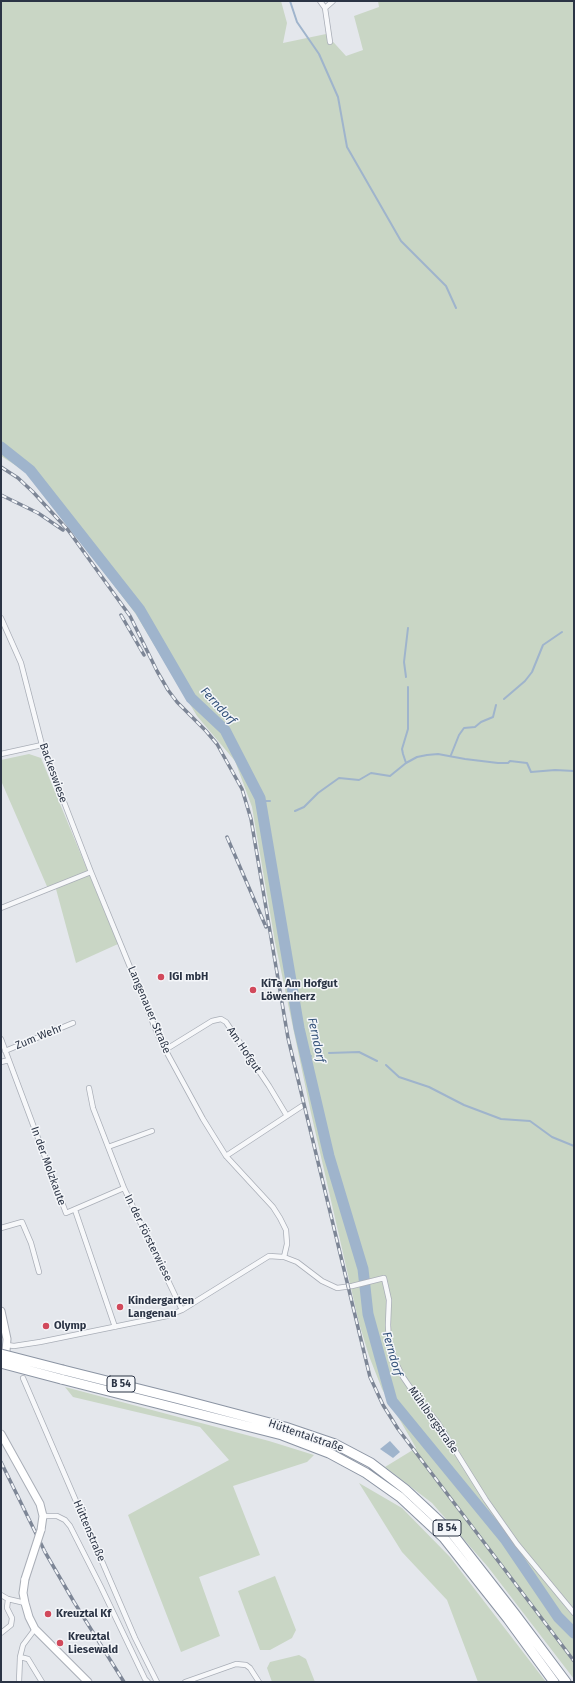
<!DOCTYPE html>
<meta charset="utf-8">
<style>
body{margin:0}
#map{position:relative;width:575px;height:1683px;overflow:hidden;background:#e4e7ec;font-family:"Fira Sans",sans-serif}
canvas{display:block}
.frame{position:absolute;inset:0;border:2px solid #2b3445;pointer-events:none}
</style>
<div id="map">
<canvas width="575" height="1683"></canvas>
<div class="frame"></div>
</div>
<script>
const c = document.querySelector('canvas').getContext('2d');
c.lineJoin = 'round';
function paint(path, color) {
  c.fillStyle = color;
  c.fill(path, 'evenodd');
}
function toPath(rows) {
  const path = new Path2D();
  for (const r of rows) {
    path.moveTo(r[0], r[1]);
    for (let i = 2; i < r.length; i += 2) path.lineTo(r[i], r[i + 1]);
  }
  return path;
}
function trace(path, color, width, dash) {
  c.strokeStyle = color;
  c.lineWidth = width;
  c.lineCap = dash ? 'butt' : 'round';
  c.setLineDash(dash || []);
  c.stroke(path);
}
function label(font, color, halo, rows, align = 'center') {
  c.font = font + ' "Fira Sans",sans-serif';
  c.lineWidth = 3;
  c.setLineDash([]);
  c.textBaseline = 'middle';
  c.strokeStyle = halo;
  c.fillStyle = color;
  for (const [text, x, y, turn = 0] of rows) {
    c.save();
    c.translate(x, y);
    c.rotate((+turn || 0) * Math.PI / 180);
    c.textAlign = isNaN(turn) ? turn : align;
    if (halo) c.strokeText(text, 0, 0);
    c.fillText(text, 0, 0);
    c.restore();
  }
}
const green = toPath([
 [1,1,281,1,287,23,283,43,326,34,346,56,363,50,354,16,379,7,378,1,574,1,574,1679,488,1567,432,1503,385,1467,416,1448,382,1389,369,1356,359,1323,311,1113,275,942,252,807,235,761,197,716,135,613,29,474,1,456],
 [29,754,41,758,118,944,76,963,56,889,49,891,2,783,1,784,1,760],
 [65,1387,269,1441,314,1455,307,1462,233,1486,260,1555,199,1577,220,1636,181,1652,128,1515,229,1460,200,1427,73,1397],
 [359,1483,402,1508,450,1557,546,1682,478,1682,447,1600,402,1552],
 [275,1576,296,1630,292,1638,270,1650,260,1650,238,1591],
 [299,1655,306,1659,315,1682,272,1682,267,1668,270,1662]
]);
const water = toPath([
 [390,1441,400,1452,393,1458,380,1449]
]);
const stream = toPath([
 [290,1,297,22,319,54,338,97,347,147,401,241,446,286,456,308],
 [406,677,404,662,408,628],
 [504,699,525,681,532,672,543,645,562,632],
 [451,755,459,735,464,728,475,727,481,722,493,717,496,705],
 [406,763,403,754,402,749,408,729,408,687],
 [261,801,270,801],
 [295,811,304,807,318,793,339,778,359,780,371,773,390,776,406,763,417,757,427,755,438,754,465,759,498,763,508,763,510,761,527,763,531,772,555,770,574,771],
 [329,1053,359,1052,377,1061],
 [306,1057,311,1056],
 [386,1065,399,1077,429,1087,464,1105,501,1119,530,1121,552,1137,574,1146]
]);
const river = toPath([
 [1,447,30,470,140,610,191,698,225,730,260,798,299,1028,329,1156,363,1269,368,1314,392,1401,505,1539,558,1617,574,1633]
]);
const street = toPath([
 [320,1,325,8,330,42],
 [325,8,333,1],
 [1,618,21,663,42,745,91,872,160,1040,203,1119,226,1156,273,1207,280,1218,286,1230,287,1244,284,1257],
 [1,754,42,745],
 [1,908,91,872],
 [1,1039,66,1213,124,1188],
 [165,1050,212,1021,221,1019,226,1022,269,1086,287,1116],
 [5,1051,73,1023],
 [1,1062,9,1060],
 [89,1088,93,1108,124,1188,182,1310],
 [108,1147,152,1131],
 [226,1156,302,1106],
 [75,1210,115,1327],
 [1,1228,22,1222,31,1243,39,1272],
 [7,1345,14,1346,40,1342,167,1316,182,1310,269,1256,284,1257,297,1262,322,1281,337,1288,352,1286,384,1278,389,1300,388,1325,389,1342,396,1363,403,1377,418,1399,438,1423,486,1500,517,1544,574,1613],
 [23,1378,135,1638,157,1682],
 [43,1516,57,1516,65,1520,70,1526,101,1587,145,1679,148,1682],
 [1,1595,8,1599,25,1603],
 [1,1633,11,1625,12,1618,7,1608,8,1599],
 [20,1657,28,1659,42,1682],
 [19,1682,20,1657,23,1645,35,1629],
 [185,1682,236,1664,246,1665,250,1668,259,1682]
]);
const secondary = toPath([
 [1,1311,7,1339,6,1351,4,1360],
 [1,1434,40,1504,43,1516,41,1530],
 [25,1579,23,1593,25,1603,29,1617,35,1629,88,1682]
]);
const highway = toPath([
 [63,1370,179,1399,285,1427,335,1444,371,1463,405,1489,451,1532,515,1614,566,1682],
 [61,1379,282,1435,329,1453,366,1473,400,1497,444,1538,508,1619,554,1682]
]);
const rail = toPath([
 [1,467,18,478,33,492,68,530,130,616,157,671,168,690,177,702,206,731,217,744,242,789,251,819,288,1038,370,1377,383,1405,398,1429,574,1661],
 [1,495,38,513,63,530],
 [121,615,144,655],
 [227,837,266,927],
 [1,1462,45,1552,74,1602,124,1682]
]);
const secondaryBridge = toPath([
 [25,1579,41,1530]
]);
const highwayBridge = toPath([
 [1,1354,63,1370],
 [1,1363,61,1379]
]);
const markers = [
 [161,977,4,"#d1495b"],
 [253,990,4,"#d1495b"],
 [120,1307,4,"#d1495b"],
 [46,1326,4,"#d1495b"],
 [48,1614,4,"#d1495b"],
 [60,1643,4,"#d1495b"]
];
const shields = [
 [121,1384,28],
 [447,1528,28]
];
const shieldNames = [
 ["B 54",121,1384],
 ["B 54",447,1528]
];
const streetNames = [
 ["Backeswiese",53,773,70],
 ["Langenauer Straße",149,1010,67],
 ["Zum Wehr",39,1037,-22],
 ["Am Hofgut",244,1050,56],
 ["In der Molzkaute",48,1166,70],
 ["In der Försterwiese",148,1238,64],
 ["Mühlbergstraße",433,1420,55],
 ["Hüttentalstraße",306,1436,19],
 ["Hüttenstraße",89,1531,67]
];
const poiNames = [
 ["IGI mbH",169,977],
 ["KiTa Am Hofgut",261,984],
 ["Löwenherz",261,997],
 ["Kindergarten",128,1301],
 ["Langenau",128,1314],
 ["Olymp",54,1326],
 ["Kreuztal Kf",56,1614],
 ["Kreuztal",68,1637],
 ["Liesewald",68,1650]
];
const waterNames = [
 ["Ferndorf",218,706,47],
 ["Ferndorf",316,1040,78],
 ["Ferndorf",392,1354,74]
];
paint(green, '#c9d6c5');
paint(water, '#9fb4cc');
trace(stream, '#9fb4cc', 2);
trace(river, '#9fb4cc', 11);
trace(street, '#a9aeb7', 6);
trace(secondary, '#a9aeb7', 9);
trace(highway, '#8b94a3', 11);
trace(street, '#f7f8fa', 4.5);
trace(secondary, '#fff', 7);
trace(highway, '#fff', 9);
trace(rail, '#7d8696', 3.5);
trace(rail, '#f4f6f9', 2, [6]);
trace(secondaryBridge, '#a9aeb7', 9, []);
trace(highwayBridge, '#8b94a3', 11, []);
trace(secondaryBridge, '#fff', 7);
trace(highwayBridge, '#fff', 9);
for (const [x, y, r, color] of markers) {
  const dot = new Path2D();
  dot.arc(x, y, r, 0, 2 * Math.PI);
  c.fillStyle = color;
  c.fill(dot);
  trace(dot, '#f4f6f9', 1.5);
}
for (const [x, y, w] of shields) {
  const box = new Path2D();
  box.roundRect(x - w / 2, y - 8, w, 16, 3);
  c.fillStyle = '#f4f6f9';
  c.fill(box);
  trace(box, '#2b3445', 1);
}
label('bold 10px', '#2b3445', null, shieldNames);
label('11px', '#2b3445', '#f4f6f9', streetNames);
label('bold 11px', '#2b3445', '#f4f6f9', poiNames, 'left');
label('italic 12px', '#34527a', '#f4f6f9', waterNames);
</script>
